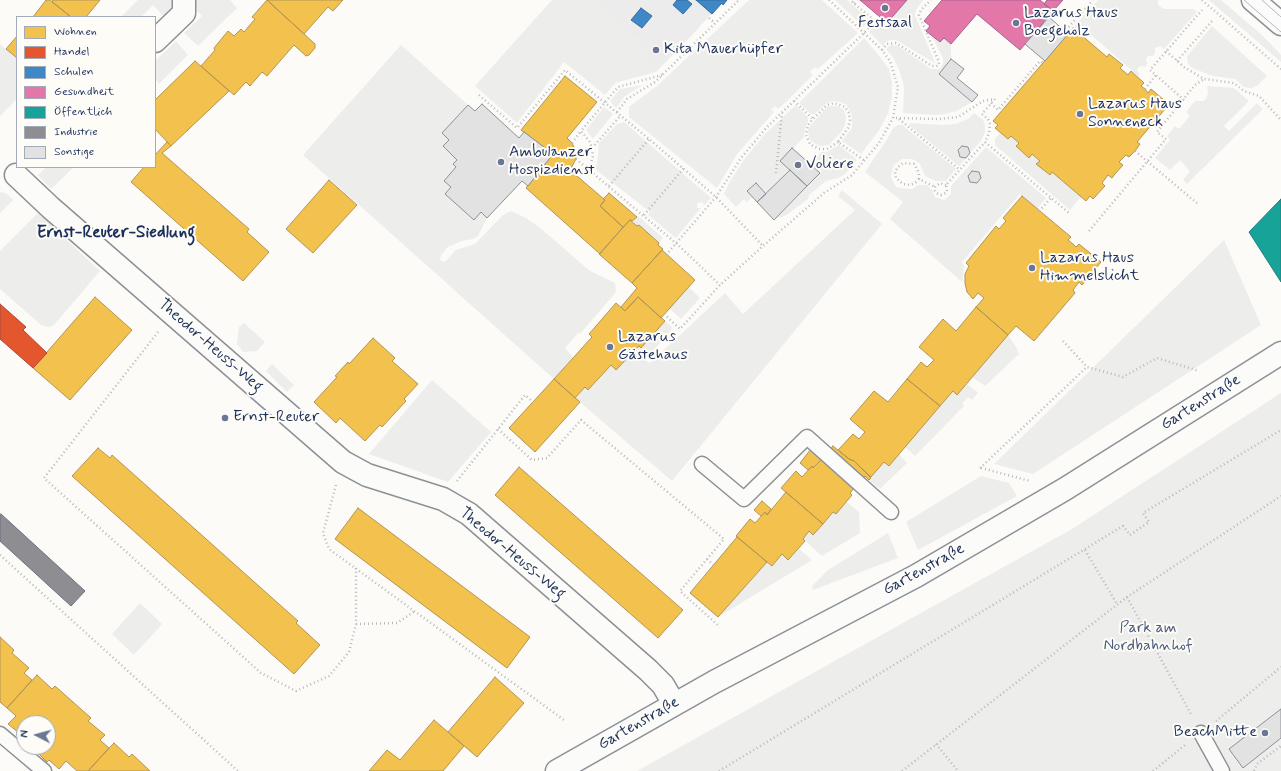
<!DOCTYPE html>
<meta charset="utf-8">
<style>
body{margin:0}
#map{position:relative;width:1281px;height:771px;overflow:hidden;background:#fcfbf8;font-family:Mynerve,sans-serif}
canvas{display:block}
.legend{position:absolute;left:16px;top:16px;width:140px;height:152px;box-sizing:border-box;background:#fdfcf7;border:1px solid #a3aaba;margin:0;padding:5px 7px;list-style:none;font-size:12px;color:#1b2f5e}
.legend li{display:flex;align-items:center;gap:8px;height:20px}
.legend b{width:20px;border:1px solid #a3aaba}
.north{position:absolute;left:16px;top:715px;width:40px;height:40px;box-sizing:border-box;background:#fdfcf7;border:1px solid #a3aaba;border-radius:50%;rotate:276deg;font-size:11px;font-weight:700;line-height:16px;text-align:center;color:#1b2f5e}
.north::after{content:'';display:block;margin:auto;width:14px;height:18px;background:#6a7694;clip-path:polygon(50% 0,100% 100%,50% 72%,0 100%)}
</style>
<div id="map">
<canvas width="1281" height="771"></canvas>
<ul class="legend">
<li><b style="height:11px;background:#f2c14e"></b>Wohnen</li>
<li><b style="height:11px;background:#e4572e"></b>Handel</li>
<li><b style="height:11px;background:#3f88c5"></b>Schulen</li>
<li><b style="height:11px;background:#e377a8"></b>Gesundheit</li>
<li><b style="height:11px;background:#17a398"></b>Öffentlich</li>
<li><b style="height:11px;background:#8d8d92"></b>Industrie</li>
<li><b style="height:11px;background:#e2e2e2"></b>Sonstige</li>
</ul>
<div class="north">N</div>
</div>
<script>
const c = document.querySelector('canvas').getContext('2d');
c.lineJoin = 'round';
function paint(path, color) {
  c.fillStyle = color;
  c.fill(path, 'evenodd');
}
function toPath(rows) {
  const path = new Path2D();
  for (const r of rows) {
    path.moveTo(r[0], r[1]);
    for (let i = 2; i < r.length; i += 2) path.lineTo(r[i], r[i + 1]);
  }
  return path;
}
function trace(path, color, width, dash) {
  c.strokeStyle = color;
  c.lineWidth = width;
  c.lineCap = dash ? 'butt' : 'round';
  c.setLineDash(dash || []);
  c.stroke(path);
}
function label(font, color, halo, rows, align = 'center') {
  c.font = font + ' Mynerve,sans-serif';
  c.lineWidth = 4;
  c.setLineDash([]);
  c.textBaseline = 'middle';
  c.strokeStyle = halo;
  c.fillStyle = color;
  for (const [text, x, y, turn = 0] of rows) {
    c.save();
    c.translate(x, y);
    c.rotate((+turn || 0) * Math.PI / 180);
    c.textAlign = isNaN(turn) ? turn : align;
    if (halo) c.strokeText(text, 0, 0);
    c.fillText(text, 0, 0);
    c.restore();
  }
}
const built = toPath([
 [583,0,727,0,723,5,722,3,656,72]
]);
const green = toPath([
 [138,0,173,0,172,14,167,20,153,5,141,17,121,17],
 [196,0,230,0,237,8,198,46,184,33,202,16,197,11],
 [552,0,597,0,604,10,614,15,626,30,630,34,639,38,644,51,652,63,655,65,665,59,694,29,698,29,656,72,615,83,605,95,564,62,517,123,475,86],
 [643,0,650,0,632,20,642,28,628,25,627,20,629,16,633,11,637,10],
 [749,0,822,0,858,33,818,69,815,67,810,72,813,75,785,103,778,109,775,106,771,110,774,112,737,154,717,188,629,117,629,107,658,85],
 [835,0,847,0,870,20,864,27],
 [907,0,923,0,916,10,915,15,935,63,896,40,890,40,886,42,883,46,869,32,879,20,887,27,894,19,894,15],
 [1098,0,1158,0,1158,5,1164,9,1194,9,1197,12,1164,49,1160,46,1155,48,1155,54,1153,56,1148,56,1146,59,1147,64,1145,67,1141,66,1138,68,1137,71,1140,74,1138,76,1081,26,1076,30,1073,28],
 [1209,0,1221,0,1263,36,1281,55,1281,62],
 [1212,26,1267,76,1258,85,1252,88,1248,88,1244,87,1235,79,1213,76,1192,68,1188,64,1187,56],
 [931,35,940,42,944,38,951,44,951,59,939,74,972,102,957,111,945,114,937,115,903,113,904,87,900,72,894,59,886,49,891,45,898,46,931,69,940,69,943,63,943,58],
 [864,38,880,57,889,69,892,82,892,97,888,113,880,129,861,154,842,141,852,128,852,115,847,105,840,102,831,101,824,105,815,114,811,114,799,103],
 [176,41,188,55,159,84,155,80,155,61],
 [0,44,17,58,17,99,0,116],
 [401,45,468,105,442,133,449,140,443,147,457,160,454,164,456,167,444,181,451,187,445,194,474,220,481,212,487,218,478,236,473,239,462,241,448,247,441,255,440,260,445,262,456,250,475,244,503,215,511,211,526,218,539,227,590,271,615,283,616,292,580,334,578,333,565,348,573,357,554,379,303,155],
 [643,85,625,96,616,108,610,101,620,89],
 [1207,86,1234,88,1249,101,1224,126,1229,131,1257,103,1263,109,1187,184,1183,180,1190,171,1180,160,1170,170,1155,158,1170,140,1167,136,1175,126,1179,129,1190,116,1186,112,1195,101,1203,101,1206,99,1208,93],
 [796,105,808,117,808,121,805,129,804,137,793,149,792,148,790,170,766,194,756,183,747,191,752,197,747,202,744,199,736,207,724,194,729,183,743,161,764,135],
 [831,106,837,106,844,110,846,117,845,125,842,131,829,145,821,146,817,145,811,141,809,138,808,130,810,126,827,107],
 [604,107,613,114,593,139,586,130],
 [974,113,983,120,985,125,985,132,981,141,970,153,968,147,962,146,958,150,960,157,966,158,959,166,909,125,911,123,942,125,956,124,968,119],
 [624,122,711,198,704,205,702,202,697,203,697,208,701,208,676,238,648,215,650,212,595,169,597,163,599,143,617,124],
 [898,125,902,125,956,169,946,181,935,181,925,176,920,164,916,161,912,159,902,159,894,165,892,171,891,177,896,187,907,189,912,189,918,185,927,185,932,190,935,197,944,200,951,194,951,186,986,147,1046,198,1037,209,1020,194,962,262,964,266,962,282,890,219,903,202,865,172,888,138,893,128],
 [1000,133,1008,139,1011,136,1019,143,1016,146,1029,157,1032,154,1040,161,1037,164,1049,175,1052,172,1081,197,1070,210,995,145,995,139],
 [839,145,857,160,845,174,838,178,826,181,809,195,808,199,788,214,782,217,776,218,822,171,812,163,821,152,827,152],
 [46,167,74,167,51,189,38,175],
 [842,190,882,224,672,481,575,398,585,387,589,390,611,365,616,370,639,346,641,347,665,321,673,328,645,360,650,363,725,293,743,314,855,210,838,196],
 [0,192,6,193,13,200,0,213],
 [38,213,100,271,53,326,48,327,41,325,0,289,0,251],
 [638,216,663,238,659,243,639,225,637,226,632,221],
 [1224,240,1261,325,1033,474,994,464],
 [689,287,700,298,681,319,669,308],
 [244,323,265,342,257,351,243,352,237,344,239,327],
 [1008,335,1016,347,1019,354,985,386,972,377],
 [272,364,294,385,287,392,266,371],
 [432,380,491,432,448,482,369,454],
 [967,384,978,393,972,400,968,397,962,404,964,406,915,456,905,447,953,391,957,395],
 [1281,393,1281,771,637,771,1072,529],
 [899,454,907,463,880,489,869,480,884,462,889,466],
 [981,476,1009,483,1017,496,918,550,906,522],
 [846,501,859,512,860,533,822,556,803,539,809,531,814,535,833,512,836,514],
 [888,533,898,558,813,590,812,586,828,570],
 [798,548,812,560,718,617,767,562,772,566,782,554,788,560],
 [140,603,162,624,134,655,112,634]
]);
const homes = toPath([
 [46,0,50,0,71,17,33,17,46,0],
 [53,0,100,0,86,17,71,17,52,2,53,0],
 [267,0,343,0,333,11,328,7,304,34,267,0],
 [267,0,315,44,315,48,309,55,306,56,294,45,267,76,262,72,250,86,246,82,234,95,201,66,215,50,214,48,228,31,234,36,241,29,244,32,255,19,252,17,267,0],
 [1073,28,1107,57,1109,54,1123,65,1120,68,1128,75,1131,71,1144,83,1141,86,1145,89,1148,93,1151,89,1164,100,1161,104,1166,108,1137,142,1140,144,1135,151,1129,157,1126,155,1119,162,1123,165,1115,174,1112,178,1108,175,1102,183,1105,186,1093,199,1090,196,1086,201,1052,172,1050,175,1036,164,1040,161,1032,154,1029,158,1016,146,1019,143,1011,136,1008,139,995,128,998,125,993,121,1073,28],
 [17,36,17,58,6,49,17,36],
 [195,61,229,91,171,146,155,129,155,100,195,61],
 [565,76,597,102,567,138,572,143,576,151,576,159,570,170,605,200,600,206,623,227,600,254,526,188,553,154,521,130,565,76],
 [167,142,171,146,162,153,249,229,247,232,269,252,243,281,131,182,144,167,155,167,155,155,167,142],
 [329,180,357,205,313,253,286,229,329,180],
 [609,193,637,217,632,221,630,220,623,227,600,206,605,200,603,199,609,193],
 [1022,196,1071,237,1068,240,1073,244,1076,247,1079,244,1101,262,1082,285,1079,282,1073,290,1075,293,1034,341,1016,326,1008,335,976,307,984,298,978,293,973,299,967,292,965,283,965,274,969,266,966,263,996,226,999,229,1006,221,1003,218,1022,196],
 [630,220,637,226,639,225,659,243,658,245,663,249,632,283,599,254,630,220],
 [662,250,695,280,661,318,638,297,625,311,621,307,637,288,632,283,662,250],
 [95,297,132,330,70,400,33,368,95,297],
 [638,297,665,321,641,348,639,346,616,370,611,365,588,390,585,387,575,398,554,379,592,337,589,334,616,303,625,311,638,297],
 [976,307,1008,335,957,395,953,391,940,406,907,379,921,362,927,367,934,360,919,347,943,319,956,331,976,307],
 [373,338,395,358,392,361,418,384,404,399,406,401,382,427,380,425,365,441,340,418,336,423,314,402,337,377,335,376,348,362,349,364,373,338],
 [554,379,580,402,535,452,509,428,554,379],
 [907,379,940,406,889,466,884,462,871,477,854,461,849,459,838,450,853,434,859,439,865,432,850,419,874,391,888,402,907,379],
 [833,446,849,459,854,461,871,478,869,480,865,476,850,493,852,495,836,514,833,512,823,524,781,488,796,471,802,477,812,466,813,468,822,459,833,446],
 [98,448,110,458,112,455,298,621,296,623,320,645,294,674,72,476,98,448],
 [811,449,822,459,813,468,812,466,808,470,800,463,811,449],
 [519,467,683,610,658,638,495,495,519,467],
 [786,492,823,524,813,535,809,531,803,539,805,541,788,560,782,554,772,566,736,536,750,519,755,523,765,512,767,515,786,492],
 [762,501,771,509,767,515,765,512,761,516,754,510,762,501],
 [358,508,530,637,507,668,335,539,358,508],
 [737,537,767,562,718,617,690,593,737,537],
 [0,637,14,650,12,653,29,668,24,673,32,680,7,708,0,702,0,637],
 [37,675,52,689,55,686,91,718,88,721,105,735,100,740,109,748,88,771,77,771,66,761,59,769,49,760,47,762,38,753,43,747,48,747,48,723,24,723,24,741,17,735,19,733,8,724,16,716,7,708,37,675],
 [495,677,524,703,477,757,448,732,495,677],
 [434,720,464,746,443,771,369,771,387,750,400,760,434,720],
 [114,743,129,757,132,754,150,771,88,771,114,743]
]);
const shops = toPath([
 [0,304,26,327,23,330,47,353,33,368,0,339,0,304]
]);
const schools = toPath([
 [677,0,687,0,692,4,683,14,673,5,677,0],
 [696,0,727,0,723,5,722,3,712,14,696,0],
 [641,8,652,16,642,28,631,20,641,8]
]);
const health = toPath([
 [860,0,907,0,887,23,860,0],
 [942,0,1040,0,1053,11,1020,50,977,14,951,44,944,38,940,42,931,35,926,31,930,26,924,21,942,0],
 [1047,0,1063,0,1053,11,1044,4,1047,0]
]);
const public = toPath([
 [1281,199,1281,282,1249,232,1281,199]
]);
const industry = toPath([
 [1,514,85,591,71,606,0,541,0,516,1,514]
]);
const building = toPath([
 [1049,17,1068,34,1045,61,1025,44,1049,17],
 [951,59,964,69,957,78,978,95,972,102,939,74,951,59],
 [482,104,519,138,524,132,553,154,528,186,522,181,487,218,481,212,474,220,445,194,451,187,444,181,456,167,453,164,457,160,443,146,449,140,442,133,468,105,475,111,482,104],
 [962,146,968,147,970,153,966,158,960,157,958,150,962,146],
 [792,148,820,173,807,186,780,161,792,148],
 [790,170,807,186,774,220,757,202,790,170],
 [972,171,979,172,981,178,977,183,970,182,968,176,972,171],
 [756,183,766,194,757,202,747,191,756,183],
 [1281,709,1281,738,1243,768,1229,749,1281,709]
]);
const path = toPath([
 [829,0,864,33,882,50,890,61,898,87,893,118,939,119,958,117,983,101,995,99],
 [1202,0,1281,69],
 [854,3,857,0],
 [709,18,715,23],
 [1066,30,1093,0],
 [882,50,887,44,896,43,932,66,938,66,939,62,919,15,921,10,931,0],
 [1166,51,1184,67,1204,79,1234,83,1244,91,1259,96,1281,120],
 [1177,61,1213,20],
 [662,75,618,87,581,131,590,142,592,149,593,156,589,170,677,244,720,285],
 [1145,89,1156,75],
 [479,95,517,128,565,70,649,139,716,197,763,246],
 [995,99,982,114,988,119,990,124,989,133,985,142,1069,213],
 [1184,100,1150,70,1202,10],
 [794,101,813,119],
 [991,103,998,110,1040,61,1043,63],
 [617,112,627,99,655,82,739,0],
 [899,119,960,170],
 [838,142,827,149,819,149,813,146,810,144,806,135,808,125,813,119,827,105,834,103,845,107,849,113,850,120,848,128,838,142,865,161],
 [572,143,581,131],
 [592,148,621,115],
 [1135,151,1198,204],
 [576,153,592,152],
 [576,159,589,170],
 [776,173,782,113],
 [919,179,919,173,914,164,903,163,898,167,895,172,896,178,903,184,910,185,915,183,919,179,935,187],
 [946,185,940,183,935,187,935,191,936,193,941,195,946,193,947,191,946,185,985,142],
 [609,186,649,139],
 [1039,211,1051,198],
 [644,215,684,168],
 [1089,231,1166,139,1157,132,1195,85,1204,79],
 [666,255,716,197,741,158,767,127,864,33,875,21,850,0],
 [664,314,680,329,720,285,763,246,824,193,852,175,879,143,893,118],
 [158,332,44,478,261,673,296,691,329,676,349,652,356,624,356,568],
 [1063,341,1087,367,1123,377,1157,358,1199,371],
 [498,429,532,460,547,458,581,420,724,539,680,591,720,627],
 [980,468,1087,367],
 [981,468,1030,481],
 [457,481,525,395,533,402],
 [336,485,323,533,329,549,564,720],
 [1085,550,1117,604],
 [0,555,238,771],
 [707,559,714,565],
 [1127,597,1192,716],
 [356,624,397,623,415,611],
 [1216,721,1281,667],
 [936,744,958,771],
 [719,771,1123,526,1130,535,1149,522,1143,513,1281,430],
 [902,771,1127,597,1281,496],
 [1153,771,1185,745],
 [1254,771,1257,764,1281,746]
]);
const service = toPath([
 [702,464,744,499,807,437,891,512],
 [1201,733,1222,771],
 [0,734,44,771]
]);
const minor = toPath([
 [155,41,184,13,184,0],
 [16,175,51,208,343,462,367,475,443,499,469,514,648,670,663,685,674,704]
]);
const tertiary = toPath([
 [557,771,714,682,916,576,1065,489,1281,353]
]);
const secondary = toPath([
 [1253,0,1281,24]
]);
const tram = toPath([
 [1244,0,1281,32],
 [1262,0,1281,17]
]);
const markers = [
 [885,8,4,"#6a7694"],
 [1016,23,4,"#6a7694"],
 [656,50,4,"#6a7694"],
 [1080,114,4,"#6a7694"],
 [501,162,4,"#6a7694"],
 [798,165,4,"#6a7694"],
 [1032,268,4,"#6a7694"],
 [610,347,4,"#6a7694"],
 [225,418,4,"#6a7694"],
 [1265,733,4,"#6a7694"]
];
const poiNames = [
 ["Lazarus Haus",1024,14],
 ["Boegeholz",1024,32],
 ["Festsaal",885,24,"center"],
 ["Kita Mauerhüpfer",664,50],
 ["Lazarus Haus",1088,105],
 ["Sonneneck",1088,123],
 ["Ambulanzer",509,153],
 ["Hospizdienst",509,171],
 ["Voliere",806,165],
 ["Lazarus Haus",1040,259],
 ["Himmelslicht",1040,277],
 ["Lazarus",618,338],
 ["Gästehaus",618,356],
 ["Ernst-Reuter",233,418],
 ["BeachMitte",1257,733,"right"]
];
const streetNames = [
 ["Theodor-Heuss-Weg",210,346,41],
 ["Gartenstraße",1201,403,-32],
 ["Theodor-Heuss-Weg",512,554,40],
 ["Gartenstraße",924,570,-29],
 ["Gartenstraße",639,724,-30]
];
const parkNames = [
 ["Park am",1148,629],
 ["Nordbahnhof",1148,647]
];
const neighbourhoodNames = [
 ["Ernst-Reuter-Siedlung",116,233]
];
paint(built, '#ebeceb');
paint(green, '#ededec');
paint(homes, '#f2c14e');
trace(homes, '#b29553', 1);
paint(shops, '#e4572e');
trace(shops, '#a84b3c', 1);
paint(schools, '#3f88c5');
trace(schools, '#346da6', 1);
paint(health, '#e377a8');
trace(health, '#a76192', 1);
paint(public, '#17a398');
trace(public, '#188087', 1);
paint(industry, '#8d8d92');
trace(industry, '#6b7182', 1);
paint(building, '#e2e2e2');
trace(building, '#8c9097', 1);
trace(service, '#8c9097', 17);
trace(minor, '#8c9097', 25);
trace(tertiary, '#8c9097', 25);
trace(secondary, '#8c9097', 25);
trace(path, '#b6b9bd', 2.5, [1, 3]);
trace(service, '#fbfbf9', 14);
trace(minor, '#fbfbf9', 22);
trace(tertiary, '#fbfbf9', 22);
trace(secondary, '#fbfbf9', 22);
trace(tram, '#b6b9bd', 1);
for (const [x, y, r, color] of markers) {
  const dot = new Path2D();
  dot.arc(x, y, r, 0, 2 * Math.PI);
  c.fillStyle = color;
  c.fill(dot);
  trace(dot, '#fdfcf7', 1.5);
}
label('16px', '#1b2f5e', '#fdfcf7', poiNames, 'left');
label('16px', '#1b2f5e', '#fdfcf7', streetNames);
label('16px', '#4c5c7f', '#fdfcf7', parkNames);
label('bold 17px', '#1b2f5e', '#fdfcf7', neighbourhoodNames);
</script>
